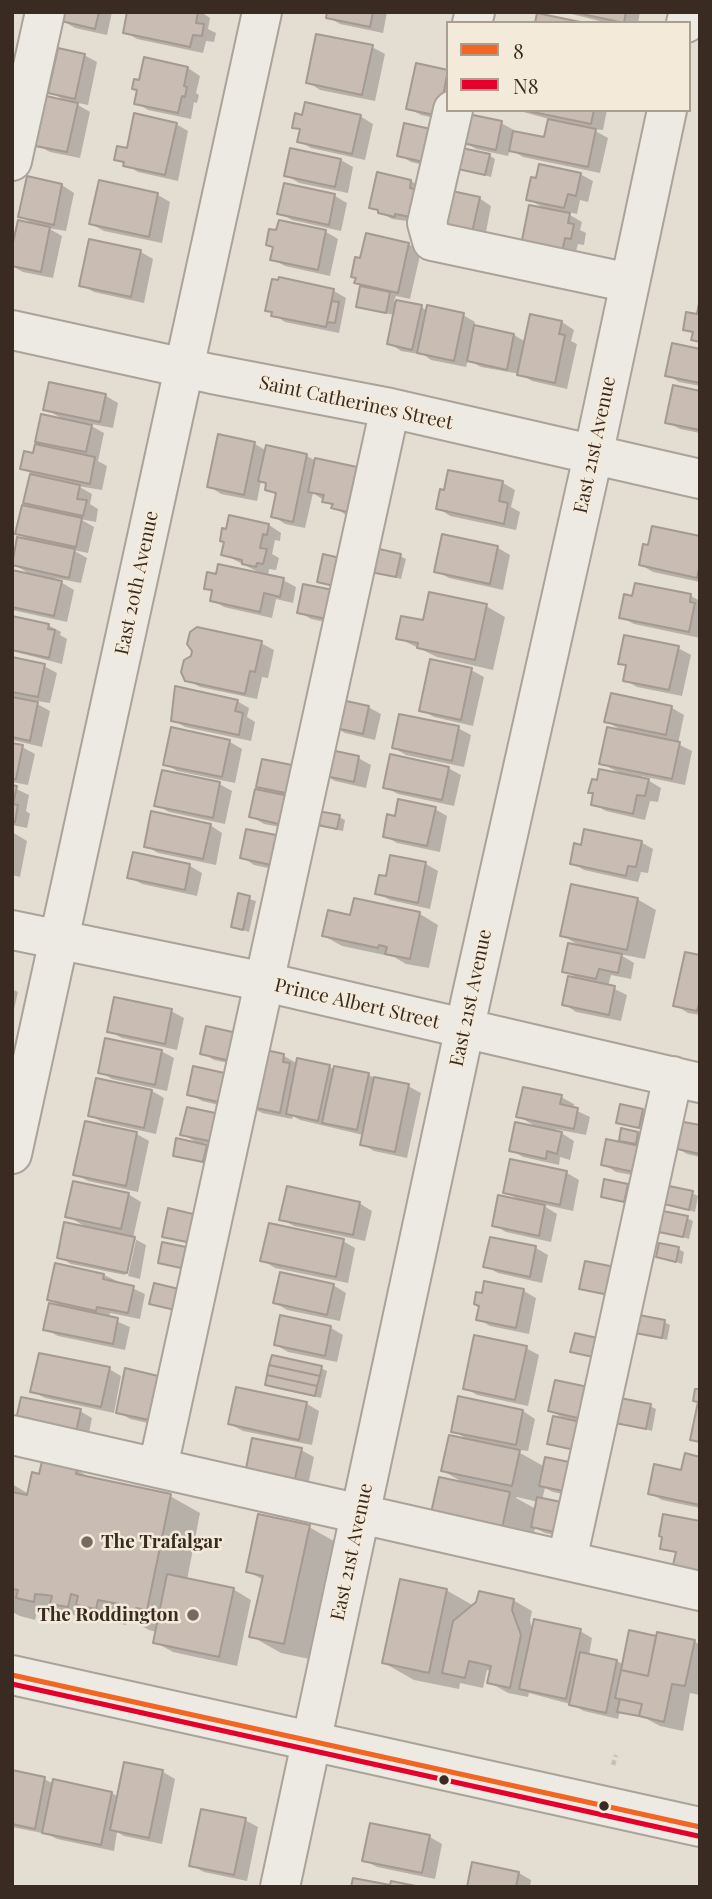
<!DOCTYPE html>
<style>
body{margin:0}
#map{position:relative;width:712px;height:1899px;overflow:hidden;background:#e4ddd2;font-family:"Playfair Display",serif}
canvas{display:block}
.frame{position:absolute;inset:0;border:14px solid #392b22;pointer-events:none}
.legend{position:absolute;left:446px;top:21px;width:245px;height:91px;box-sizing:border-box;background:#f3eada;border:2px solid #a99e90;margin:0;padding:9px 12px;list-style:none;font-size:21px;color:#392b22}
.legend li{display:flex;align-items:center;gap:14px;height:35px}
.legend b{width:35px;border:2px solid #a99e90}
</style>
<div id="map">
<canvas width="712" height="1899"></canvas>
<div class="frame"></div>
<ul class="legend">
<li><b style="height:9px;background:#f26522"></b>8</li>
<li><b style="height:9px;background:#e4002b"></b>N8</li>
</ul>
</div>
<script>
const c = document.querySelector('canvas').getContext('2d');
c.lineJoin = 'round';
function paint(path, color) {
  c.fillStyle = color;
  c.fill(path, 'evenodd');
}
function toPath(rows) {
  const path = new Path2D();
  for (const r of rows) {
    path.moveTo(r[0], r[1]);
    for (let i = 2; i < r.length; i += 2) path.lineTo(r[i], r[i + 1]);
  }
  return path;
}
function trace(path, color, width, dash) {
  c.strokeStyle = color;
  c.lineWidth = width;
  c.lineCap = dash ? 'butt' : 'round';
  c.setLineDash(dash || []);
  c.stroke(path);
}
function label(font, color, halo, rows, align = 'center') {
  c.font = font + ' "Playfair Display",serif';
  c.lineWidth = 5;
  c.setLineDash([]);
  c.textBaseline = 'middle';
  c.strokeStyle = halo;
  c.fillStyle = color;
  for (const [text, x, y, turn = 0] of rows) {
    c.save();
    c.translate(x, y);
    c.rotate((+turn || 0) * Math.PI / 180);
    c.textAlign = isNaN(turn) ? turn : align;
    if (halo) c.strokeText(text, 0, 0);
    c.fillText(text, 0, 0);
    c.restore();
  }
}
const shadow = toPath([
 [65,12,112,12,107,35,75,28,63,21],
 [129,12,201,12,210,18,208,29,216,33,214,42,206,41,203,53,137,39,125,32],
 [329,12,387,12,383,33,340,24,328,17],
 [564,12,640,12,638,23,607,23],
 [372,47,385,54,375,101,320,90,308,82],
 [84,55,97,62,88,105,73,102,90,112,80,158,50,152,37,145,68,102,50,92],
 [417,65,448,72,448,110,452,122,421,115,408,108],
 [188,68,200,76,196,93,199,95,197,103,194,102,191,119,148,110,136,103,140,82],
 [516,110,607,110,603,130,592,129,608,138,600,173,523,157,510,149,508,156,476,149,464,142,501,123,514,130,513,133,545,139,549,119],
 [360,116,373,124,365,160,311,148,299,141,301,131,294,127],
 [176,124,188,131,178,181,138,172,116,159,128,150],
 [435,131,440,169,411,162,399,155],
 [489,155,495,159,491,177,460,169],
 [341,160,353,167,348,193,299,183,286,175],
 [580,174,593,181,588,202,580,200,577,214,563,211,582,222,580,230,586,233,584,245,578,244,574,259,535,251,547,210,528,199],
 [28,178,62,185,74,193,66,231,48,228,62,236,53,278,23,272,12,266,34,224,20,216],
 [411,181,423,189,429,224,392,219,371,207],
 [158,195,170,202,162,243,104,231,91,224],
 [335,196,347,203,341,231,292,220,279,213],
 [479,198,491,206,484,242,446,230],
 [280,222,326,232,338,239,330,276,285,266,272,259,274,248,268,244,278,232],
 [90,241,141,252,153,259,144,303,94,292,81,285],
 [408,244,421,251,410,299,396,296,394,301,421,307,428,311,463,315,475,322,474,327,514,335,526,342,531,316,562,322,574,330,571,341,577,344,567,389,532,381,520,374,481,367,468,360,466,367,431,360,424,355,401,351,389,343,395,315,363,309,358,306,362,286,353,277,362,260],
 [280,280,334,291,346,298,339,333,285,322,267,310],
 [700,351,700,386,679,382,667,375],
 [50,384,106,396,118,403,113,428,86,423,104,433,98,461,107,466,102,490,78,486,92,494,90,504,98,509,96,522,80,519,94,527,88,553,73,550,87,558,81,583,54,578,74,590,67,622,12,610,12,572,33,576,13,564,30,541,17,533,37,509,25,502,32,474,22,468,34,455,51,449,37,441,63,419,45,409],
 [700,392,700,433,680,429,667,422],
 [220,436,255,444,267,451,267,447,307,456,316,461,356,469,369,476,360,518,346,515,313,493,305,528,285,524,273,516,277,495,267,489,268,485,261,481,257,501,221,494,209,486],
 [503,483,515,490,511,507,520,512,516,530,450,516,438,508,445,492],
 [269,525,281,533,280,541,275,540,272,554,279,558,276,570,269,569,268,576,283,580,296,587,293,603,276,599,272,618,224,607,212,600,213,592,206,588,262,574,223,554],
 [700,538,700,582,653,572,641,565,650,547],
 [498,548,510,555,503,590,449,578,436,571],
 [400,556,406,559,401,579,372,571],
 [332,591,339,625,311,619,299,612],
 [691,596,700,601,700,638,634,624,621,617],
 [486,606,505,617,493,670,437,657,398,638,424,622],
 [12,617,48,625,61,632,60,635,67,639,62,664,12,651],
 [261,643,274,650,268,678,262,677,257,699,200,687,187,680],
 [678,648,691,655,682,696,637,687,625,680,628,667,620,663],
 [12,659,44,666,57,673,50,703,30,700,50,711,42,747,12,740],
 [471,670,484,677,473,726,434,717,421,710],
 [612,695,672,708,684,715,678,744,692,751,685,785,641,776,661,788,658,802,650,801,645,820,606,811,593,804,595,794,590,792,598,782,621,774,601,763,624,732,606,721],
 [237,701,249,708,247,717,255,722,251,741,185,727,173,720],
 [368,707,381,714,375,740,345,733,333,726],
 [458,728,471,735,464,767,406,755,394,748],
 [230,742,242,749,235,783,177,771,165,764],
 [12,745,22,747,35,754,28,785,12,782],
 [358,758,371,765,366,788,335,781,323,774],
 [263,761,290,798,296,830,264,824,251,816,269,793,258,786],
 [448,768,461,775,454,806,398,794,385,787],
 [219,784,232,791,225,824,169,812,156,805],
 [12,787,29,795,26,811,30,814,27,828,12,825],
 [435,809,447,816,440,852,397,843,385,836,396,818],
 [339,817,345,820,343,831,316,826],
 [210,825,222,833,216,865,158,853,146,846],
 [248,831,287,872,254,865,242,857],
 [12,832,27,841,20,877,12,875],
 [641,842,653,849,648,873,641,872,638,882,584,870,572,863],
 [134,854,190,866,202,873,197,896,142,884,129,877],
 [392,857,426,864,438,871,430,909,390,900,377,893,387,878],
 [240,896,256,901,249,932,233,927],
 [637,899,656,910,645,959,619,954,634,963,631,979,611,975,608,986,627,995,621,1021,576,1012,564,1004,579,979,564,971,583,948,562,935],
 [355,900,420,914,438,925,429,968,406,964,394,957,342,946,324,936,352,917],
 [700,956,700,1015,688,1013,675,1005],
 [12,989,18,992,12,1018],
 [171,1011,184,1018,177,1050,122,1038,109,1031],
 [207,1028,243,1066,214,1060,202,1053],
 [161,1051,174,1058,167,1091,112,1079,100,1072],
 [268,1052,284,1056,298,1064,330,1067,335,1070,336,1068,369,1075,376,1079,408,1086,421,1093,407,1158,374,1151,362,1144,363,1135,300,1120,293,1116,292,1119,262,1113,249,1106],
 [195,1068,235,1109,202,1101,189,1094],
 [152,1091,164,1098,156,1134,102,1122,89,1115],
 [561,1097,574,1104,573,1109,590,1117,586,1135,555,1129,574,1141,570,1160,560,1157,559,1165,523,1157,511,1150,538,1128,518,1116],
 [188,1109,226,1148,203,1143,212,1150,209,1164,175,1155,199,1144,182,1134],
 [643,1111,648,1114,645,1130,618,1122],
 [86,1123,137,1134,149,1141,138,1192,88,1181,75,1174],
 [700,1127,700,1157,687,1154,675,1147],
 [638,1133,644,1137,647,1178,616,1172,603,1164,630,1145,621,1140],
 [511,1161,567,1173,579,1180,573,1211,541,1204,557,1214,551,1242,506,1232,494,1225,521,1201,505,1192],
 [628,1185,633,1189,630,1204,603,1196],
 [692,1193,698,1196,695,1212,662,1203],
 [128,1194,141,1202,133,1238,146,1245,140,1279,128,1276,136,1240,132,1240,125,1275,71,1264,59,1257,86,1227,67,1216],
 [359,1203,372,1211,365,1241,294,1226,281,1219],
 [687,1218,693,1221,689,1239,656,1230],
 [343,1241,355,1248,348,1283,275,1268,262,1260],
 [536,1248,548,1255,542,1283,498,1273,485,1266],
 [678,1249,684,1252,682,1264,658,1256],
 [104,1275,145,1294,140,1319,110,1313,109,1318,130,1327,125,1350,58,1336,45,1329,62,1307,49,1299],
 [485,1283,524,1291,536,1298,529,1334,490,1326,478,1319],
 [333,1285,346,1293,340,1321,287,1310,275,1303],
 [281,1317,331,1328,343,1335,337,1362,288,1352,276,1345],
 [664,1322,670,1325,667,1340,637,1332],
 [526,1348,539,1355,528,1406,477,1395,465,1388],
 [321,1368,327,1371,321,1398,273,1388,267,1385],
 [109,1369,121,1376,114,1413,45,1398,32,1391],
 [158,1377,170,1384,161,1426,130,1419,118,1412],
 [556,1382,594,1424,577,1421,581,1452,549,1444,567,1420,550,1411],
 [307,1404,319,1411,312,1445,243,1431,230,1424],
 [650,1406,656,1409,652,1431,617,1422],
 [80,1411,92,1418,87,1443,29,1431],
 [523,1411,535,1419,528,1451,513,1449,545,1467,581,1498,553,1492,545,1488,542,1500,572,1539,545,1533,535,1528,532,1544,463,1529,466,1484,443,1471,471,1441,453,1431],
 [517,1497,538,1502,536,1509,516,1498],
 [301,1450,314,1457,308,1485,260,1475],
 [700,1458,700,1508,662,1500,649,1493,683,1473],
 [77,1470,93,1479,170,1496,200,1513,187,1580,233,1589,251,1600,237,1666,173,1652,155,1642,157,1632,149,1630,127,1618,126,1625,108,1621,99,1616,98,1623,82,1620,65,1610,64,1618,48,1615,38,1608,35,1620,20,1616,12,1612,12,1484,29,1494,41,1476],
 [309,1527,339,1544,314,1660,281,1653,251,1636,263,1580,248,1571],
 [446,1590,474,1606,513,1600,532,1611,530,1621,533,1631,580,1631,592,1638,589,1655,617,1661,624,1665,631,1632,657,1638,694,1641,700,1645,700,1695,690,1693,683,1731,660,1726,647,1719,620,1711,618,1719,584,1711,570,1704,529,1693,528,1697,508,1693,489,1682,491,1671,487,1670,483,1688,460,1683,459,1689,414,1680,384,1663],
 [125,1764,163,1772,175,1779,162,1844,124,1836,117,1832,114,1851,57,1839,47,1834,12,1827,12,1772,44,1779,54,1784,112,1793,118,1797],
 [245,1820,258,1827,247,1881,204,1872,191,1865],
 [430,1837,442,1844,435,1879,377,1867,364,1860],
 [519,1873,531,1880,530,1887,469,1887]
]);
const building = toPath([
 [63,12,99,12,95,29,61,21,63,12],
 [127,12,198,12,196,23,204,24,202,36,193,35,190,47,123,33,127,12],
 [327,12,373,12,370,27,326,18,327,12],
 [573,12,626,12,624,23,573,12],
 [537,13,556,17,585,23,535,23,537,13],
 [316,34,373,45,362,95,306,83,316,34],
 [58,48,85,54,75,99,48,93,58,48],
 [144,57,188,67,184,86,187,87,185,97,182,96,178,113,134,104,137,90,132,89,134,79,139,80,144,57],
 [416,63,448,70,439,116,406,109,416,63],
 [46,96,78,103,67,152,35,146,46,96],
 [305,102,361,115,352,154,297,142,300,129,292,128,295,113,302,115,305,102],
 [523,110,594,110,591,124,523,110],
 [134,113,177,123,165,175,123,166,124,162,114,160,117,146,127,148,134,113],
 [468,114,502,121,496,150,462,143,468,114],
 [548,119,596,129,588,167,509,151,513,131,544,137,548,119],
 [404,123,435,130,428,163,397,156,404,123],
 [290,148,341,159,335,187,284,176,290,148],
 [462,148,490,154,485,175,458,169,462,148],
 [539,164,581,173,576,196,568,194,564,208,526,200,531,177,536,178,539,164],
 [377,172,411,180,410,188,422,191,416,218,395,214,395,217,378,213,378,210,369,208,377,172],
 [27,176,62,184,54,225,18,217,27,176],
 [99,180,158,193,149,237,89,224,99,180],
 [284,183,335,194,329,225,277,214,284,183],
 [452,191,480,197,471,237,444,231,452,191],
 [529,205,570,213,568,223,574,224,571,239,565,238,562,253,521,245,529,205],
 [18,220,50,227,41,272,12,266,12,247,18,220],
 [279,220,326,230,318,270,270,260,273,247,266,245,269,229,276,230,279,220],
 [366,233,409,243,398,293,354,283,356,278,351,277,355,257,360,258,366,233],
 [89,239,141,250,131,297,79,286,89,239],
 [279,277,334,289,326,327,271,316,272,312,265,311,272,279,278,280,279,277],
 [360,286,390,292,386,313,356,307,360,286],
 [396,300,422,305,412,350,387,344,396,300],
 [332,301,339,302,335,323,327,322,332,301],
 [699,303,700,303,700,342,691,340,693,332,683,330,686,312,697,314,699,303],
 [427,305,464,313,454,361,417,353,427,305],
 [530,314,562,321,559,334,565,335,555,383,517,375,530,314],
 [474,325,514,334,507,370,467,361,474,325],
 [672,343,700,349,700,383,665,376,672,343],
 [49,382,106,394,100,422,43,410,49,382],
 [673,385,700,391,700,430,665,423,673,385],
 [41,414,92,425,86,452,35,442,41,414],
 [218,434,255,442,244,495,207,487,218,434],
 [35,444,95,457,90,484,20,469,24,451,33,453,35,444],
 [266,445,307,454,293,522,271,517,276,493,265,490,266,483,258,481,266,445],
 [315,458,357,467,347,512,331,508,333,504,322,502,324,495,308,492,315,458],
 [448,470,503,481,499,501,508,503,504,524,436,509,440,489,444,490,448,470],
 [30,474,80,485,77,499,87,500,83,516,23,503,30,474],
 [22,505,82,518,76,547,15,534,22,505],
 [229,515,269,524,267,535,263,534,260,548,267,549,263,564,257,563,256,567,242,564,242,560,221,555,224,542,220,541,222,528,226,529,229,515],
 [652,526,700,536,700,564,697,578,639,565,643,544,648,545,652,526],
 [442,534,498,546,490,584,434,572,442,534],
 [17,537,75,549,69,578,12,565,17,537],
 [375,548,401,554,396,577,370,572,375,548],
 [323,554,340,558,334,586,317,582,323,554],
 [218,564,284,578,280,597,264,593,260,612,210,601,212,590,204,589,207,572,216,574,218,564],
 [12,570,62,581,54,616,12,607,12,570],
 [635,583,691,594,690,602,695,603,689,632,619,618,624,594,632,596,635,583],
 [303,584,333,590,327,619,297,613,303,584],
 [429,592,487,604,475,660,417,648,418,643,396,639,401,616,423,620,429,592],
 [12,616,49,624,48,629,55,630,49,658,12,650,12,616],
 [197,627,262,641,255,672,250,671,245,694,185,681,181,672,184,660,191,656,192,651,187,644,190,632,197,627],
 [624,635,679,646,669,690,623,681,626,665,618,664,624,635],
 [12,657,45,664,38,697,12,692,12,657],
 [430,659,472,668,461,720,419,711,430,659],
 [175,686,238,700,235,711,243,713,239,735,171,721,175,686],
 [611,693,672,706,666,735,604,722,611,693],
 [12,697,38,702,30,741,12,737,12,697],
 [337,699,369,706,363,734,331,727,337,699],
 [399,714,459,726,452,761,392,748,399,714],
 [171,727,230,740,222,777,163,765,171,727],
 [607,727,680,742,672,779,599,764,607,727],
 [12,743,23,745,16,779,12,779,12,743],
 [326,749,359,756,354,782,321,775,326,749],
 [390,754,449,767,442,800,383,788,390,754],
 [262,759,297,766,291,794,256,787,262,759],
 [599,769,649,779,645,796,637,795,633,814,591,805,593,793,588,793,592,779,597,780,599,769],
 [162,770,220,782,213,818,154,806,162,770],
 [12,785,17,786,13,804,18,805,15,822,12,822,12,785],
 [255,789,289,796,283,825,249,817,255,789],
 [398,799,436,807,427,846,383,837,387,814,395,816,398,799],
 [312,810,340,815,337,829,309,823,312,810],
 [151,811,211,824,203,859,144,847,151,811],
 [246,829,281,836,275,866,240,858,246,829],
 [584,829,642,841,636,867,628,866,626,876,570,864,574,843,581,845,584,829],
 [133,852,190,864,185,890,127,878,133,852],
 [390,855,426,862,418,903,375,894,379,875,386,876,390,855],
 [571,884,638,898,627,950,560,936,571,884],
 [238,893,250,896,243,930,231,927,238,893],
 [354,898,420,912,410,959,385,954,387,947,379,945,378,948,322,936,328,910,350,915,354,898],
 [568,943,622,954,618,973,599,969,596,979,562,972,568,943],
 [685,952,700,955,700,1000,697,1011,673,1006,685,952],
 [568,976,615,986,609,1015,562,1005,568,976],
 [114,997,172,1009,165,1044,107,1032,114,997],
 [206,1026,237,1033,231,1061,200,1054,206,1026],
 [105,1038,162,1050,155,1085,98,1073,105,1038],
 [266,1050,284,1054,283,1062,290,1063,280,1113,247,1106,266,1050],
 [297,1058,330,1065,318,1121,286,1114,297,1058],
 [193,1066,229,1074,223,1103,187,1095,193,1066],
 [334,1066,369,1073,357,1130,322,1123,334,1066],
 [374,1077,409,1084,395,1152,360,1145,374,1077],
 [96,1078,152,1090,144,1128,88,1116,96,1078],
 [523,1087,562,1095,560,1104,578,1108,574,1129,516,1117,523,1087],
 [620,1104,643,1109,639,1128,616,1123,620,1104],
 [187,1107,220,1114,214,1142,180,1135,187,1107],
 [85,1121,137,1132,126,1186,73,1175,85,1121],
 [678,1121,700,1125,700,1154,673,1148,678,1121],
 [515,1122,562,1132,557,1154,547,1151,546,1159,509,1151,515,1122],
 [621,1128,638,1132,636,1144,619,1141,621,1128],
 [176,1138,207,1145,203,1162,173,1156,176,1138],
 [606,1139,640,1146,634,1172,601,1165,606,1139],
 [510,1159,567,1171,560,1205,503,1193,510,1159],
 [604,1179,628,1184,624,1202,601,1197,604,1179],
 [73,1181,129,1193,121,1229,65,1217,73,1181],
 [664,1185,693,1191,689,1210,660,1203,664,1185],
 [287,1186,360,1202,353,1235,279,1220,287,1186],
 [498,1195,545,1205,539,1236,492,1226,498,1195],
 [168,1208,197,1215,192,1243,162,1237,168,1208],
 [658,1210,688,1216,683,1237,654,1231,658,1210],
 [64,1222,135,1237,127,1273,57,1258,64,1222],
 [269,1223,344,1239,336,1277,260,1261,269,1223],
 [490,1237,536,1246,530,1277,483,1267,490,1237],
 [162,1242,186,1247,181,1268,158,1263,162,1242],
 [659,1243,679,1247,676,1262,656,1257,659,1243],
 [585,1261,615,1267,609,1295,579,1289,585,1261],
 [55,1263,104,1274,103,1279,134,1286,128,1313,97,1307,96,1311,47,1300,55,1263],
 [280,1272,334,1284,327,1315,273,1303,280,1272],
 [484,1281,524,1289,516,1328,476,1320,479,1306,474,1304,476,1292,482,1293,484,1281],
 [154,1283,179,1289,175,1310,149,1304,154,1283],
 [49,1303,118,1318,113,1344,43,1330,49,1303],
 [280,1315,331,1326,325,1356,274,1345,280,1315],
 [639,1315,665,1320,662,1338,635,1333,639,1315],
 [575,1333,602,1339,598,1358,570,1352,575,1333],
 [474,1335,527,1346,515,1400,463,1389,474,1335],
 [39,1353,110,1367,101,1407,30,1392,39,1353],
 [272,1355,322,1366,320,1376,269,1365,272,1355],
 [269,1365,320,1376,317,1386,267,1375,269,1365],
 [125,1368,158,1376,149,1420,116,1413,125,1368],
 [267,1375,317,1386,315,1396,265,1385,267,1375],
 [555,1380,588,1387,582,1419,548,1411,555,1380],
 [236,1387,307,1402,299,1440,228,1424,236,1387],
 [695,1389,700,1389,700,1442,690,1440,698,1402,693,1401,695,1389],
 [458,1396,523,1410,516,1445,451,1432,458,1396],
 [21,1397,81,1409,75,1437,15,1424,21,1397],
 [620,1398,651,1404,646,1429,615,1423,620,1398],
 [553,1416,581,1422,575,1450,547,1444,553,1416],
 [449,1435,520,1450,512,1486,441,1471,449,1435],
 [252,1438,302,1448,295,1479,246,1469,252,1438],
 [685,1453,700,1457,700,1505,648,1494,654,1464,681,1470,685,1453],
 [545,1457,574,1463,568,1492,539,1486,545,1457],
 [42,1461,77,1469,76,1474,171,1494,147,1610,136,1608,133,1618,117,1614,119,1604,98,1600,96,1609,76,1605,78,1596,71,1594,68,1607,50,1604,52,1596,46,1595,35,1594,34,1602,16,1598,18,1590,12,1589,12,1492,27,1495,32,1472,39,1474,42,1461],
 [439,1477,510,1492,502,1528,431,1513,439,1477],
 [537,1497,566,1503,559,1533,531,1527,537,1497],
 [258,1514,310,1525,284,1644,249,1637,263,1576,246,1572,258,1514],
 [663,1514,700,1521,700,1571,673,1565,676,1552,660,1549,662,1537,659,1536,663,1514],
 [167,1574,234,1588,219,1657,153,1643,167,1574],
 [400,1579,447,1589,429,1673,382,1663,400,1579],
 [479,1591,514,1599,512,1610,521,1635,510,1688,487,1683,491,1666,469,1661,465,1678,442,1673,453,1621,476,1602,479,1591],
 [534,1619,581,1629,566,1699,519,1689,534,1619],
 [629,1630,656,1636,648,1676,621,1670,629,1630],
 [657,1632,695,1640,685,1686,672,1684,664,1722,639,1716,642,1704,615,1698,621,1670,648,1676,657,1632],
 [580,1652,617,1660,606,1713,569,1705,580,1652],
 [620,1699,642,1704,639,1716,617,1712,620,1699],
 [124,1762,163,1770,149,1838,110,1830,124,1762],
 [12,1770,45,1777,35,1829,12,1824,12,1770],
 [53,1779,112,1792,101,1845,42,1833,53,1779],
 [201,1809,246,1818,234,1875,189,1866,201,1809],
 [370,1823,430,1835,422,1873,362,1861,370,1823],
 [472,1862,519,1872,516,1887,467,1887,472,1862],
 [353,1878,390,1885,391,1881,421,1887,351,1887,353,1878]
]);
const path = toPath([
 [613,1765,616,1755]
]);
const minor = toPath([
 [472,23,475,12],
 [686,23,689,12],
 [453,110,427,223,432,241,630,283],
 [12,161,45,12],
 [12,330,212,374,390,408,700,479],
 [12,930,265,982,700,1083],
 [12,1154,262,12],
 [12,1435,700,1591],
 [158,1467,390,408],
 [567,1560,673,1076],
 [12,1675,700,1827],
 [280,1887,471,999,593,456,667,110]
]);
const bus1 = toPath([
 [12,1675,700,1827]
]);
const bus2 = toPath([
 [12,1684,698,1836]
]);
const markers = [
 [87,1542,7,"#756960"],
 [193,1615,7,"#756960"],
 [444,1780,6,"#392b22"],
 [604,1806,6,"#392b22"]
];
const streetNames = [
 ["Saint Catherines Street",356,403,12],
 ["East 21st Avenue",595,445,-78],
 ["East 20th Avenue",137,583,-78],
 ["East 21st Avenue",471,998,-78],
 ["Prince Albert Street",357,1004,13],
 ["East 21st Avenue",352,1552,-78]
];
const poiNames = [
 ["The Trafalgar",101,1542],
 ["The Roddington",179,1615,"right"]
];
paint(shadow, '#0003');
paint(building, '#c8bcb3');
trace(building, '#a59991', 2);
trace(minor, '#aaa39a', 42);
trace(path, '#c5c0ba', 4.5, [5, 3.5]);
trace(minor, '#ede9e3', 38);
trace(bus1, '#f26522', 5);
trace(bus2, '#e4002b', 5);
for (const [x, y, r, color] of markers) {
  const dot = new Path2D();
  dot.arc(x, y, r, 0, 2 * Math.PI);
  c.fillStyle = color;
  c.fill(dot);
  trace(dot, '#f3eada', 2.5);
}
label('19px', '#392b22', '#f3eada', streetNames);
label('bold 19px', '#392b22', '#f3eada', poiNames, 'left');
</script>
